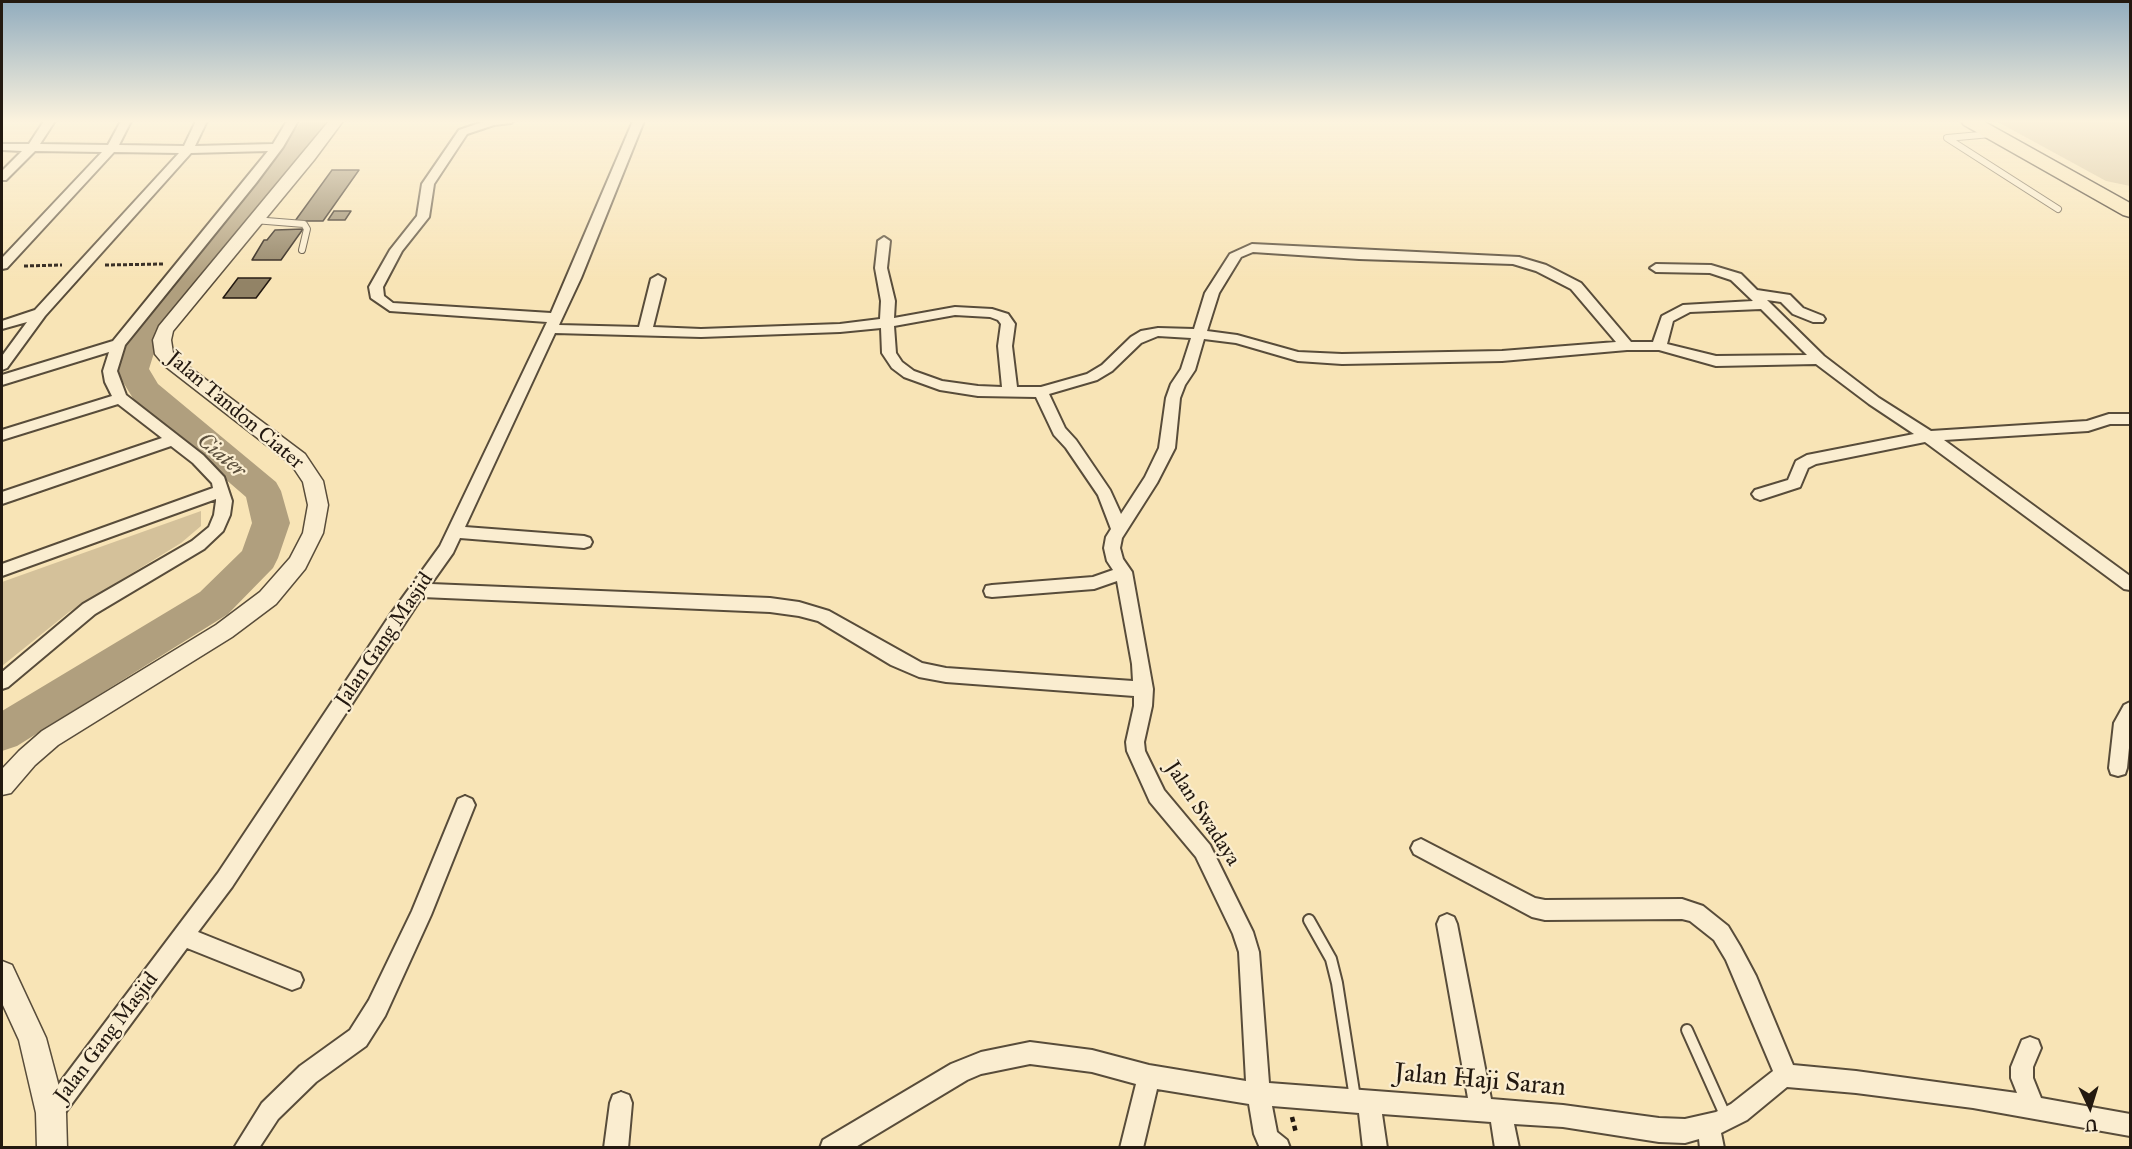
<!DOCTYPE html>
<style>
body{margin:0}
#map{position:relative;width:2132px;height:1149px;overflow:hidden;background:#f8e4b6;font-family:"IM FELL Great Primer",serif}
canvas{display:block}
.frame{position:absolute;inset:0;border:3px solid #231910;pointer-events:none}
.north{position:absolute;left:2060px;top:1077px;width:60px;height:60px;-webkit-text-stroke:4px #faedd0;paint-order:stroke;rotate:176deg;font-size:16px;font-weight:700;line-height:24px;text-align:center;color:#231910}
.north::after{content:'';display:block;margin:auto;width:21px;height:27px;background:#231910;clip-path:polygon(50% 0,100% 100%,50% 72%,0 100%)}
</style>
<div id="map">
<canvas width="2132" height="1149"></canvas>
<div class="frame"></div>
<div class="north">U</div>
</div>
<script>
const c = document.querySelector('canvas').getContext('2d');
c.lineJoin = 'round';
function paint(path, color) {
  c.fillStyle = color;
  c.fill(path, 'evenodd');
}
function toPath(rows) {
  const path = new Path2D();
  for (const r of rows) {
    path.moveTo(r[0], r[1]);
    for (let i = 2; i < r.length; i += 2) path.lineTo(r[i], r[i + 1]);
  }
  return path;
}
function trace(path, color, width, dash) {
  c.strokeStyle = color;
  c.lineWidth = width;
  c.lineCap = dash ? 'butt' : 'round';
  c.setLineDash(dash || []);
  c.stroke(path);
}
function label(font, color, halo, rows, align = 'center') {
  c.font = font + ' "IM FELL Great Primer",serif';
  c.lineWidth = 4.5;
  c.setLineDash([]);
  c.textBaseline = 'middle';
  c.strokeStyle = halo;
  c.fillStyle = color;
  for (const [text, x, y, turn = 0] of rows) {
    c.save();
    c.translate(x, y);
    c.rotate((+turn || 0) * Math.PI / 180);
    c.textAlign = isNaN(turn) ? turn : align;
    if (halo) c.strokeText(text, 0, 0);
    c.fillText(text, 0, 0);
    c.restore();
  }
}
const green = toPath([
 [1996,121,2130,121,2130,186,2106,181],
 [201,511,201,526,181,543,69,612,2,666,2,582]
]);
const river = toPath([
 [302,121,329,121,158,340,149,369,158,384,276,482,281,491,290,523,278,558,273,568,228,614,17,746,2,751,2,711,200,592,242,551,252,523,246,497,134,400,115,369,132,331,302,121]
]);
const building = toPath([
 [332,170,359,170,323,221,295,221,332,170],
 [334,211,351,211,345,220,328,220,334,211],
 [303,229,281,260,252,260,264,240,267,240,275,230,303,229],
 [238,278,271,278,256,298,223,298,238,278]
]);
const pathFar1 = toPath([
 [105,265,164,264],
 [24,266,62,265]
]);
const path = toPath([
 [1292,1117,1296,1133]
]);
const serviceFar1 = toPath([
 [1991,134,1947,138,2058,209],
 [254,220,304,224,307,229,302,250]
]);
const service = toPath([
 [1309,920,1331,959,1337,983,1355,1098],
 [1687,1030,1726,1117]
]);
const minor = toPath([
 [44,121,55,121,40,144,108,145,121,121,131,121,119,145,184,146,196,121,207,121,195,146,273,144,287,121,298,121,283,147,256,183,125,345,117,371,126,395,203,455,224,477,232,501,230,515,223,531,204,549,95,614,8,687,2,689,2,672,83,604,192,541,209,527,214,515,216,501,216,499,2,576,2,564,213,488,212,483,193,463,171,446,2,504,2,492,162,438,118,404,2,440,2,430,112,396,105,382,103,371,109,352,2,385,2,375,113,341,268,151,191,153,45,316,7,368,2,370,2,356,27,322,2,329,2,321,35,310,179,153,114,152,7,268,2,269,2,258,102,152,35,151,6,180,2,180,2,171,22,151,2,150,2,144,29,144,44,121],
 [486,121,513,121,511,123,494,125,467,134,434,184,429,217,402,251,383,287,384,296,393,303,551,313,633,121,644,121,581,278,559,325,639,327,651,279,658,275,665,279,653,327,701,329,840,324,880,319,881,301,875,268,878,241,884,237,890,241,887,268,895,301,894,318,955,307,992,309,1008,314,1015,324,1012,346,1017,387,1041,387,1087,374,1102,365,1131,337,1141,331,1158,328,1194,329,1205,293,1230,254,1252,244,1519,257,1546,265,1581,283,1631,342,1653,342,1662,316,1683,305,1753,301,1731,280,1710,273,1656,272,1650,268,1656,264,1711,265,1741,274,1757,290,1790,295,1803,308,1823,316,1825,319,1823,322,1813,322,1793,314,1781,302,1767,300,1824,356,1879,398,1931,431,2087,421,2109,414,2130,414,2130,424,2110,424,2088,431,1944,440,2130,576,2130,590,2124,589,1925,442,1816,464,1808,468,1800,487,1760,500,1755,498,1752,494,1755,490,1788,480,1796,461,1807,455,1914,434,1869,404,1816,364,1716,366,1659,350,1627,350,1502,361,1342,364,1298,361,1236,343,1204,339,1195,370,1185,385,1180,398,1175,448,1157,483,1122,538,1120,548,1123,559,1132,572,1153,689,1152,706,1144,742,1145,751,1164,790,1210,845,1253,932,1259,952,1269,1083,1468,1098,1437,924,1440,917,1447,914,1454,917,1457,924,1491,1099,1563,1105,1659,1118,1685,1119,1716,1112,1731,1104,1773,1071,1726,960,1714,940,1690,921,1682,919,1545,920,1532,917,1414,854,1411,848,1414,842,1421,839,1535,898,1545,900,1682,899,1703,906,1728,926,1740,946,1756,976,1793,1065,1856,1071,2017,1093,2011,1078,2011,1067,2022,1040,2030,1037,2038,1040,2041,1048,2033,1067,2033,1078,2041,1098,2130,1114,2130,1136,1973,1108,1856,1093,1787,1087,1747,1120,1721,1133,1724,1148,1700,1148,1699,1139,1685,1143,1659,1142,1563,1127,1514,1124,1519,1148,1495,1148,1491,1122,1382,1114,1387,1148,1363,1148,1359,1113,1272,1106,1277,1132,1287,1140,1290,1148,1260,1148,1254,1134,1249,1104,1157,1089,1143,1148,1120,1148,1136,1084,1092,1072,1030,1064,981,1074,967,1080,854,1148,820,1148,823,1140,951,1064,981,1052,1030,1042,1092,1050,1149,1065,1246,1081,1239,952,1233,934,1196,857,1150,802,1127,751,1126,742,1134,706,1134,696,946,682,919,677,891,665,818,621,799,616,770,612,422,597,232,887,198,932,300,973,303,980,300,987,292,990,187,948,59,1121,51,1124,43,1121,40,1113,43,1105,218,873,390,615,440,546,547,322,390,311,371,298,369,287,390,250,417,216,422,184,459,130,486,121],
 [1253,252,1359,259,1513,264,1536,271,1571,289,1616,342,1502,351,1342,354,1298,352,1237,335,1207,331,1219,293,1241,257,1253,252],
 [1761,309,1807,355,1716,356,1667,344,1673,321,1690,312,1761,309],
 [955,315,990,317,998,320,1001,324,998,346,1002,387,978,386,942,381,914,371,902,362,896,353,894,326,955,315],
 [881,328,882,353,892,368,904,377,940,390,978,396,1036,397,1054,435,1066,448,1098,495,1111,529,1106,537,1104,548,1107,561,1113,570,1093,577,992,585,986,586,984,591,986,596,992,597,1094,589,1117,581,1132,664,1133,681,946,668,922,663,829,611,799,602,770,598,431,584,453,553,460,538,584,548,590,546,592,542,590,538,584,536,465,527,555,333,701,337,840,332,881,328],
 [1158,336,1191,338,1181,369,1171,384,1166,398,1159,448,1145,477,1121,514,1110,490,1076,440,1065,428,1049,394,1097,380,1112,371,1141,343,1158,336],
 [2130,702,2130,738,2127,768,2125,774,2118,776,2111,774,2109,768,2114,723,2124,705,2130,702],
 [465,796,472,799,475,805,431,915,385,1016,366,1046,316,1082,278,1119,259,1148,234,1148,262,1103,300,1066,350,1030,369,1000,412,911,458,799,465,796],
 [621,1092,629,1095,632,1103,628,1148,604,1148,610,1103,613,1095,621,1092]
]);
const tertiary = toPath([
 [329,121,343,121,314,160,173,331,171,340,173,353,177,358,305,454,323,481,328,505,323,533,305,569,276,604,232,637,58,745,35,765,11,793,2,795,2,769,19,751,42,731,216,625,260,592,290,558,303,533,308,505,303,482,291,464,165,366,155,354,153,340,159,326,329,121],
 [2,961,12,965,46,1038,66,1113,67,1148,37,1148,36,1113,19,1040,2,1003,2,961]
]);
const primary = toPath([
 [1961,121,1983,121,2130,203,2130,217,2123,215,1964,125,1961,121]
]);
const streetNames = [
 ["Jalan Tandon Ciater",235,411,40],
 ["Jalan Gang Masjid",385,640,-56],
 ["Jalan Swadaya",1202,814,57],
 ["Jalan Gang Masjid",107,1038,-53]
];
const waterNames = [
 ["Ciater",221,456,40]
];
const nearStreetnames = [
 ["Jalan Haji Saran",1480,1081,5]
];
paint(green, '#d4c19a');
paint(river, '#b09f7e');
paint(building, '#928366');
trace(building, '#231910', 1.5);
trace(serviceFar1, '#584c3a', 8);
trace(service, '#584c3a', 14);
trace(minor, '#584c3a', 4);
trace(tertiary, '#584c3a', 3);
trace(primary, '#231910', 3);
trace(pathFar1, '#231910', 3, [4, 2]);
trace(path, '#231910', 4.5, [5, 4]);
trace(serviceFar1, '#faedd0', 6);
trace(service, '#faedd0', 10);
paint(minor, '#faedd0');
paint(tertiary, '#faedd0');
paint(primary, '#f8e4b6');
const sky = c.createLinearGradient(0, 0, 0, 282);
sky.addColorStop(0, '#91acbe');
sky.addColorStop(0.43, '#fcf3de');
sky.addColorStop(1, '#fcf3de00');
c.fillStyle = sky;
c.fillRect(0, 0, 2132, 282);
label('21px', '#231910', '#faedd0', streetNames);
label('italic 22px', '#5b4f3c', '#faedd0', waterNames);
label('26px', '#231910', '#faedd0', nearStreetnames);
</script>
